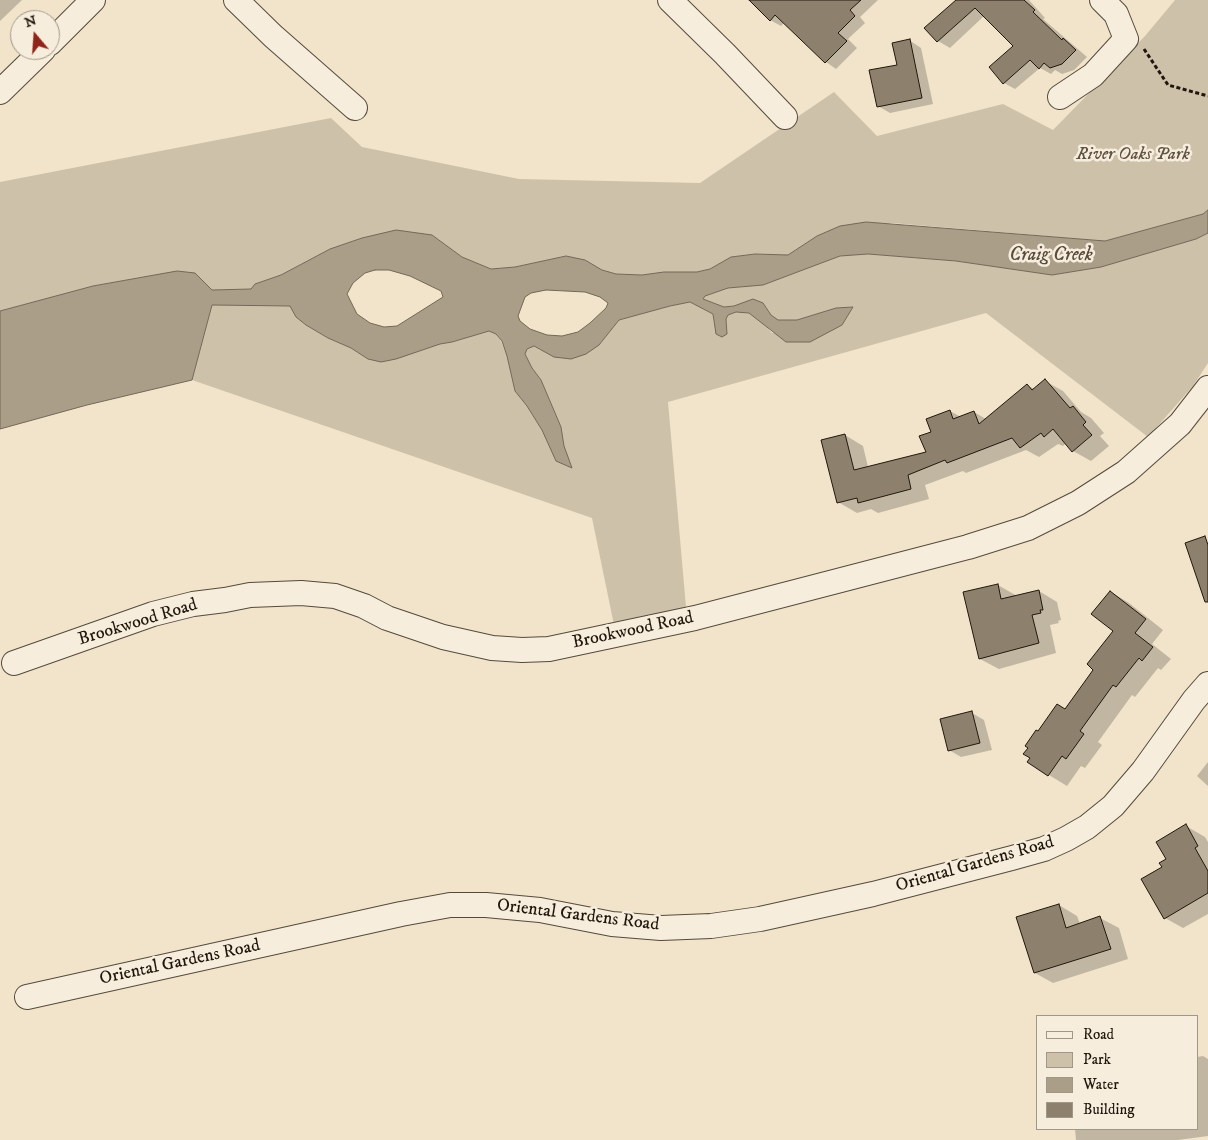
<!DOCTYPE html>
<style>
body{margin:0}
#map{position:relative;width:1208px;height:1140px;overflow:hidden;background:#f1e4ca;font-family:"IM FELL DW Pica",serif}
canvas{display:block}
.legend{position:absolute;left:1036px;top:1015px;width:162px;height:115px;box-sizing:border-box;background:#f6eddd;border:1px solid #a19789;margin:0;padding:6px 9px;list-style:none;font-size:15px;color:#21160b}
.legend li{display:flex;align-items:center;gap:10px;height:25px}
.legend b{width:25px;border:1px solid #a19789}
.north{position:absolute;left:10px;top:10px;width:50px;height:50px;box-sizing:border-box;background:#f6eddd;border:1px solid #a19789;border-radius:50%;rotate:342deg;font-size:14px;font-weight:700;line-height:20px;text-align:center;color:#21160b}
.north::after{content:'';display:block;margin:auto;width:18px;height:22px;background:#8f2418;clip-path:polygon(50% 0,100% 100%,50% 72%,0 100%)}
</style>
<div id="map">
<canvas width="1208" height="1140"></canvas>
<ul class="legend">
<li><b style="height:6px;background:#f6eddd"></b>Road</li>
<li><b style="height:14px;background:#cec1aa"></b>Park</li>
<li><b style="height:14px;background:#aa9e89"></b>Water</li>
<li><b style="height:14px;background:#8d816e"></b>Building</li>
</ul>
<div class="north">N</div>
</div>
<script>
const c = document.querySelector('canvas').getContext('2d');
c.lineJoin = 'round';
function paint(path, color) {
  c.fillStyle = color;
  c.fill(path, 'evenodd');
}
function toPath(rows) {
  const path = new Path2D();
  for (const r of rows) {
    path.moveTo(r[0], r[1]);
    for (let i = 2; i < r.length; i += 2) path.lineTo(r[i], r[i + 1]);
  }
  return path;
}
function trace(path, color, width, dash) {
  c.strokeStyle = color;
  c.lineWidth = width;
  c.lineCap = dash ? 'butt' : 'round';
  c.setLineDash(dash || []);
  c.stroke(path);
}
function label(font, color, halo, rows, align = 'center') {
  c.font = font + ' "IM FELL DW Pica",serif';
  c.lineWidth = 5;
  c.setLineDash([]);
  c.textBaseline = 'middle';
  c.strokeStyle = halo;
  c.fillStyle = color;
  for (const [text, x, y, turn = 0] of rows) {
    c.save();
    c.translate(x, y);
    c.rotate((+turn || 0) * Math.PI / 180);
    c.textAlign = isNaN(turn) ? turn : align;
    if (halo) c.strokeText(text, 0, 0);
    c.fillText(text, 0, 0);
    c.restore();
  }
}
const green = toPath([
 [1175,0,1208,0,1208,210,1203,214,1105,241,892,223,817,236,788,255,755,254,731,257,710,269,697,272,664,272,642,275,616,274,602,270,585,260,566,256,515,267,491,269,462,257,432,235,362,238,330,249,281,275,255,284,252,289,212,290,195,273,137,278,93,286,0,311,0,182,331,118,362,147,519,179,700,183,834,92,877,136,1003,104,1053,130,1145,36],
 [1208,233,1208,363,1193,386,1148,437,986,313,668,402,686,607,614,625,592,518,192,380,212,305,291,306,296,317,306,325,328,338,351,348,368,359,416,352,440,343,452,342,489,331,496,334,501,341,507,356,515,391,527,406,542,430,572,468,564,446,561,427,541,380,532,368,525,354,527,349,534,346,540,350,599,345,619,320,670,306,690,302,713,314,714,323,727,334,726,319,728,315,736,312,749,313,761,321,772,333,829,331,842,325,853,307,836,308,797,320,777,320,771,315,763,303,724,307,703,299,705,296,728,288,763,285,840,256,868,254,956,261,1052,275,1101,267,1196,239]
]);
const water = toPath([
 [1208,210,1208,233,1196,239,1101,267,1052,275,956,261,868,254,840,256,763,285,728,288,705,296,703,299,724,307,734,306,753,299,763,303,771,315,778,320,797,320,836,308,853,307,842,325,810,342,786,342,749,313,736,312,728,315,726,319,727,334,722,337,716,334,713,314,690,302,670,306,619,320,599,345,586,354,571,359,554,357,534,346,527,349,525,354,532,368,541,380,561,427,564,446,572,468,556,461,542,430,527,406,515,391,507,356,502,341,496,334,489,331,479,334,452,342,440,344,396,359,381,362,368,359,351,348,328,338,306,325,296,317,290,306,212,305,192,380,87,405,0,429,0,311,93,286,177,271,195,273,212,290,251,289,255,284,281,275,330,249,362,238,396,230,432,235,462,257,491,269,515,267,566,256,585,260,602,270,616,274,642,275,664,272,697,272,710,269,731,257,755,254,788,255,817,236,840,226,866,222,1105,241,1203,214,1208,210],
 [375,270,389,270,410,276,441,291,443,297,397,326,384,327,370,323,357,314,347,294,353,283,365,273,375,270],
 [546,290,585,292,600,297,608,303,606,308,590,323,578,332,562,336,547,335,530,329,520,321,518,316,525,297,531,293,546,290]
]);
const shadow = toPath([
 [0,0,22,0,0,21],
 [751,0,878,0,860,17,865,23,848,39,857,48,836,69,826,62,785,22,781,26,770,20],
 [955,0,1029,0,1045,18,1043,19,1087,57,1074,70,1062,74,1055,70,1051,74,1040,68,1015,89,1004,83,1015,46,984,16,950,48,938,41,926,29,956,1],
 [909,40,921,48,933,104,890,113,878,106],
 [1045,381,1063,391,1081,412,1091,418,1104,433,1100,436,1109,446,1091,461,1073,451,1066,443,1063,446,1058,444,1039,457,1026,450,966,473,963,471,925,485,929,499,878,513,871,509,857,513,838,502,845,435,863,446,868,467,927,453,932,433,950,411,961,417,974,412,986,419,1027,385,1034,389],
 [998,585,1017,596,1039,591,1057,602,1061,620,1058,621,1059,623,1050,625,1056,653,999,669,980,659],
 [1111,592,1129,603,1163,630,1152,644,1171,659,1161,670,1158,668,1135,697,1132,695,1098,742,1102,745,1085,768,1081,766,1067,786,1049,775,1038,733,1066,710,1095,669,1115,631],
 [972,713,984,720,992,750,961,757,949,750],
 [1208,762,1208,786,1197,776],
 [1186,826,1205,837,1208,842,1208,914,1183,928,1165,918,1164,868],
 [1059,905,1077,916,1080,924,1100,918,1119,928,1128,959,1053,983,1035,973],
 [1203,1056,1208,1059,1208,1136,1178,1140,1076,1140,1075,1129,1197,1129,1197,1057]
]);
const building = toPath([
 [749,0,861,0,850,10,855,16,838,33,847,41,825,63,775,15,770,21,749,0],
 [956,0,1024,0,1035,10,1033,12,1062,40,1063,38,1076,50,1062,64,1050,68,1044,63,1039,69,1030,60,1003,84,989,67,1013,46,975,8,937,42,924,28,956,0],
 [910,39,922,98,877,107,869,70,897,65,892,43,910,39],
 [1045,379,1070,408,1073,406,1086,422,1083,425,1092,435,1072,452,1053,429,1044,437,1041,433,1020,448,1012,438,947,463,945,460,908,475,911,489,858,503,857,498,837,503,821,440,845,434,854,470,926,452,919,436,931,432,926,419,950,410,953,419,974,411,979,424,1027,384,1032,390,1045,379],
 [1205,536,1208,545,1208,602,1205,602,1185,543,1205,536],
 [998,584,1001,599,1039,590,1043,610,1040,610,1041,613,1032,615,1039,643,979,659,963,592,998,584],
 [1110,591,1146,619,1135,633,1153,647,1142,661,1139,658,1116,687,1113,685,1080,731,1084,734,1066,759,1062,756,1048,776,1027,762,1030,758,1023,754,1028,748,1025,746,1036,730,1038,731,1057,704,1065,709,1093,670,1087,664,1113,631,1091,614,1110,591],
 [972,711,980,743,948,751,940,719,972,711],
 [1186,824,1198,846,1195,848,1208,871,1208,893,1164,919,1141,879,1162,867,1159,863,1166,859,1156,842,1186,824],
 [1059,904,1066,928,1100,916,1111,949,1034,973,1016,917,1059,904]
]);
const path = toPath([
 [1144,49,1168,85,1208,96]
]);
const street = toPath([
 [236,0,273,36,355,108],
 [670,0,725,54,785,117],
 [50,43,93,0],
 [0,92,43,50],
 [1060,97,1093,75,1126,39,1116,14,1102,0],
 [14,663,153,614,193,604,225,600,250,595,301,593,335,596,364,606,387,618,443,637,492,648,522,650,549,649,695,618,968,547,1028,528,1078,503,1126,472,1180,424,1208,388],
 [27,997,401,914,450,905,486,905,540,910,612,924,661,928,711,926,760,919,873,894,1012,858,1044,849,1066,839,1087,827,1113,806,1143,771,1194,700,1208,684]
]);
const parkNames = [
 ["River Oaks Park",1133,155]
];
const streetNames = [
 ["Brookwood Road",138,623,-17],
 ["Brookwood Road",633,631,-12],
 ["Oriental Gardens Road",975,865,-16],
 ["Oriental Gardens Road",578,916,7],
 ["Oriental Gardens Road",180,963,-12]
];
const waterNames = [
 ["Craig Creek",1051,256]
];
paint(green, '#cec1aa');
paint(water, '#aa9e89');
trace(water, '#736857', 1);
paint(shadow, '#0003');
paint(building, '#8d816e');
trace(building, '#21160b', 1);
trace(street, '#554a3b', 26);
trace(path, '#21160b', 3, [4, 2.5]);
trace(street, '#f6eddd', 24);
label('italic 18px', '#5e5243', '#f6eddd', parkNames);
label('18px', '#21160b', '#f6eddd', streetNames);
label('italic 19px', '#584c3d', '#f6eddd', waterNames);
</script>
